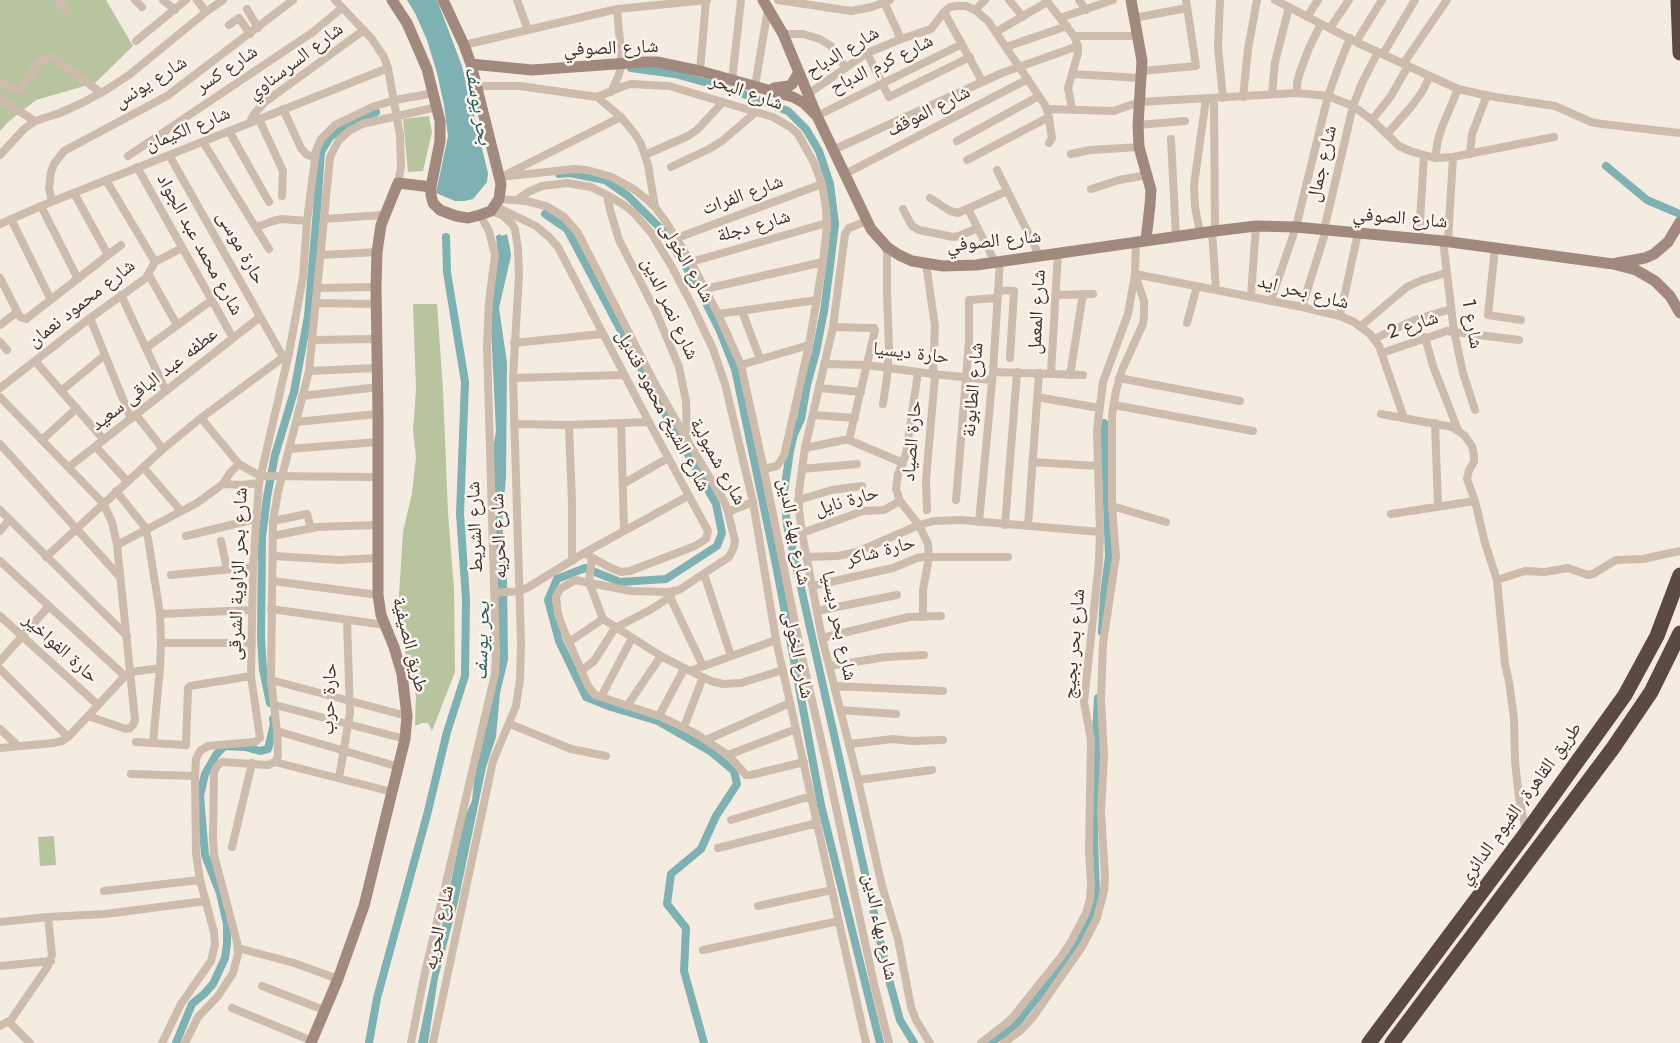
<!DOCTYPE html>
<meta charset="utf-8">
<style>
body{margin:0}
canvas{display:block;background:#f4ebe1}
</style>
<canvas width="1680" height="1043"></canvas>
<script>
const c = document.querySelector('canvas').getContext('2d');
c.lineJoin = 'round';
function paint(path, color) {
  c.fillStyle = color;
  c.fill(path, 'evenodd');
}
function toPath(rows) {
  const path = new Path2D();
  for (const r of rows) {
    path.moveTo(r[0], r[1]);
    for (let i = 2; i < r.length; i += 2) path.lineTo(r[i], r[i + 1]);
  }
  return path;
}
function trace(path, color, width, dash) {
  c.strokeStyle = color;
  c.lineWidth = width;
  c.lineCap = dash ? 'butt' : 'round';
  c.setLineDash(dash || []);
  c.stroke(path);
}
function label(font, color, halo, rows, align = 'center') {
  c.font = font + ' Jost,"Noto Naskh Arabic",sans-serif';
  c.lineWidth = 5;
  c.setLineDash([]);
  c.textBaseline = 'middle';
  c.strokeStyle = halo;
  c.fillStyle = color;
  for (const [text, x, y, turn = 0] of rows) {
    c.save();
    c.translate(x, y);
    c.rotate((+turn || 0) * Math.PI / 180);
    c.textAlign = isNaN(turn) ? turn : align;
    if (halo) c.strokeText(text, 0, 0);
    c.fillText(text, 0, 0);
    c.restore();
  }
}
const green = toPath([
 [0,0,106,0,133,46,95,83,36,100,8,122,0,131],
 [429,116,432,132,423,171,408,172,403,119],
 [413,304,437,304,443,390,448,513,454,589,455,672,432,731,428,723,422,723,415,726,416,696,402,639,398,611,403,532,412,493,416,457,413,430,416,390],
 [54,836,56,865,40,866,38,837]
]);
const water = toPath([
 [407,0,437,0,462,66,488,173,487,182,473,199,464,201,455,201,436,193,448,136,444,105,437,73,427,40,415,13],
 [500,234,502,236,507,234,510,248,511,256,499,308,507,363,506,477,502,524,507,576,508,660,500,693,496,737,486,767,458,902,438,978,428,1043,418,1043,464,818,472,801,476,761,496,685,498,565,492,517,491,462,496,431,491,328,491,296,498,255,496,236]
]);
const canal = toPath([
 [631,68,675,74,733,90,788,111,806,129,819,151,830,184,835,224,830,266,824,311,816,352,807,385,801,419,794,434,790,451,784,492,787,525,888,976,900,1020,914,1043],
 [1606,166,1647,200,1680,214],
 [559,174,570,173,605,180,628,196,664,232,696,283,720,331,735,369,777,570,821,805,880,1043],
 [545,214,567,229,663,410,716,504,722,533,717,546,666,579,620,582,585,568,557,579,548,600,559,641,586,697,611,707,658,721,710,751,734,771,737,784,716,816,701,849,671,874,667,904,686,928,684,971,704,1043],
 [1102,632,1104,594,1109,556,1104,423],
 [270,703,263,670,261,638,262,537,267,497,275,455,294,392,308,316,316,222,321,152,330,137,349,123,376,112],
 [176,1043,192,1004,204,994,213,984,225,958,227,944,227,924,220,893,205,855,200,796,205,774,216,755,224,746,245,747,260,751,268,749,274,724,273,719],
 [369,1043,377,998,427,815,447,732,465,676,466,599,460,514,465,382,447,272,446,237],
 [990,1043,1013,1028,1072,954,1090,919,1096,892,1094,836,1097,777,1096,732,1098,698]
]);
const street = toPath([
 [57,0,67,11],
 [135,0,142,7],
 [163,0,175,10],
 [335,0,372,39,384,57,388,68,400,135,401,167,398,183],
 [517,0,528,30],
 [778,0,851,11,872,7,890,0],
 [1009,0,1023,17],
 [1046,0,1074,36,1078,46,1078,53,1068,88,1072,109],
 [1079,0,1086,10],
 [1220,0,1218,47,1223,98],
 [1275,0,1356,42,1458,89,1489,96,1555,106,1591,122,1602,124,1680,133],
 [884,2,901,39],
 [247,9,258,28],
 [975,10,985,0],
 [206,12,223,0],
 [944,12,982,81],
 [1307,17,1318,0],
 [1060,18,1113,0],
 [1134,18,1187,8],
 [229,25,239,18,250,34],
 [1330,28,1349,0],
 [996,32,1047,2],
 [783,34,803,34,820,39,831,46,845,67],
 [1074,36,1138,36],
 [136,41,186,0],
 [1356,42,1382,0],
 [464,45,617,9,707,0],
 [1006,47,1067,26],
 [867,53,889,97,970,57],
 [1383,54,1415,0],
 [1403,64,1447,0],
 [700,71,706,0],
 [1142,71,1196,66,1186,0],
 [1072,74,1141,78],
 [732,80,741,0],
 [0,81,10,88,19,91,23,86,38,63,48,58,55,58,101,93],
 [477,86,520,86,597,97,624,86,631,84,669,86,773,117,790,127,798,134,814,163,822,184,826,208,827,226,823,262,809,345,784,456,777,466,764,469],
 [755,86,768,9],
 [611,92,618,77,622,64,617,9],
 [1297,93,1297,83,1300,72,1309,48,1321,24],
 [808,94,867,53,901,39,931,29,944,12,950,7,957,6,966,6,975,10,988,21,1045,105,1048,113,1052,138,1049,143],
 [1272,94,1275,62,1289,7],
 [597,97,621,117,635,134,641,144,648,165,655,207],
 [1243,97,1248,49,1257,0],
 [0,99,35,121],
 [1214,99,1215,231],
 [283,109,301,148,306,154,315,158],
 [1047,109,1114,111,1139,102,1297,93,1328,96,1353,106,1372,120,1399,146,1410,151,1435,158,1453,157,1554,137],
 [817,116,962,44],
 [259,119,283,171,282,196],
 [1372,120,1391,96,1408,66],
 [250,122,254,114,265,102,364,30],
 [1138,125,1185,121],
 [229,131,269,202],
 [1387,134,1411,107,1422,92,1430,76],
 [1171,139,1176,236],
 [957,141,1039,96],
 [203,142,269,249],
 [833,150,1002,73,1078,46],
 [1071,154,1090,150,1139,147],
 [1470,154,1472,134,1487,95],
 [0,155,24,129,35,121,60,113,84,102,106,90,129,75,206,12,197,0],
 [169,155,283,357],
 [645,155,688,136,697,130,723,102],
 [128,156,313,32,342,8],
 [1435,158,1438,140,1442,127,1458,89],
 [967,160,1049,117],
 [137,167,233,338],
 [671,167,709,149,722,141,756,112],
 [997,170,1039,255],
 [507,174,621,117],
 [845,174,1028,79],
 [500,177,574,169,587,170,612,177,635,190,645,198,655,207,666,222,691,262,718,314,741,365,763,465,802,657,826,761,874,984,889,1043],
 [106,180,155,262],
 [1091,189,1119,180,1147,175],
 [74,193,108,255],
 [607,195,610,210,619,240,657,314,679,367,686,401,687,439],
 [930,198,950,211,958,213,1007,191],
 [499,199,526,201,546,206,564,217,578,233,653,380,687,440,724,501,728,512,735,541,734,547,729,557,679,590,667,592,631,591,575,580,560,589,556,597,558,614,563,628,588,686,595,695,659,716,695,733,728,755,746,775,751,775,804,762],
 [517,200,528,192,542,186,567,183,591,187,607,195,624,205,634,213,652,234,672,267,695,311,713,349,725,384,753,502,776,640,866,1043],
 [52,201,49,188,51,172,54,164,64,151,167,96,293,0],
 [41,206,78,279],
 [495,206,536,226,548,236,558,247,649,422,708,531,706,539,695,546,630,571,621,572,609,567,584,553],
 [903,209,912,226,919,230,953,237,959,236,978,228],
 [968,209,995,262],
 [11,219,51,300],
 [324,219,384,215],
 [867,221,849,228,845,234,833,327,805,448,799,491,799,510,802,533,822,638,858,780,882,886,898,939,911,1007,916,1020,930,1043],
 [0,224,41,206,388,68],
 [257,227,273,221,282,219,307,221],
 [1324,230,1353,106,1362,83,1378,52],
 [1212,231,1216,290],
 [1200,233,1195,207,1194,185,1206,99],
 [677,238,822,184],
 [1419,238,1424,155],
 [1443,241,1454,331,1463,373,1475,410],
 [1448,241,1453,157],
 [1495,248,1488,315,1521,320],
 [321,255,377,252],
 [691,262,827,223],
 [926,264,935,326,933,374],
 [149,275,177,325],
 [0,278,20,317,26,319,121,245],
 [317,288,376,287],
 [705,289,823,262],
 [998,290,1014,291,1010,358],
 [121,295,166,391],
 [1055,295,1093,294],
 [1251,296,1256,226],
 [1271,300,1296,227,1328,96,1338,68,1350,38],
 [316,303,376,304],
 [1302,307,1326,230],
 [742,311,760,359],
 [718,314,817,300],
 [1340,316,1358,233],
 [90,318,131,419],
 [1187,323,1197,286],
 [0,325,17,312],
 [1361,326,1407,287,1422,280,1446,273],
 [833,327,874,328,875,330,849,440],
 [1425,337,1433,366,1458,430],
 [1374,339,1414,320,1451,309],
 [312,340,377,339],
 [0,342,7,350],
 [514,343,602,334],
 [146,348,212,300],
 [1382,353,1447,331,1519,340],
 [35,361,104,440],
 [825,364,867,365,933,374,992,380],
 [741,365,809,345],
 [309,371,377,368],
 [918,372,906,454,898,474,896,489,900,501,919,525,928,544,929,557,923,590,923,617],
 [993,372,1083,375],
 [1051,373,1058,253],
 [1070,375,1083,294],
 [513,378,624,375],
 [1119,378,1240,401],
 [0,388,90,318,146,278,155,262,182,248],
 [820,388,861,392],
 [61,391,105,355],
 [302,396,378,387],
 [0,397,103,503,112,522,117,545,135,720,133,725,130,728,126,729,88,716],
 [1037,397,1099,408],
 [883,404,887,377,889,348,887,293,887,247],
 [1114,405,1253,431],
 [1381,414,1452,427,1464,435,1472,446,1474,455,1474,462,1469,470,1467,479,1475,501,1485,543,1497,580,1505,664,1509,682,1514,718,1515,761,1519,798,1526,831],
 [136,415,163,449],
 [814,415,855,418],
 [201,418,239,464,260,476,378,477],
 [296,422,378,414],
 [621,423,624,531],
 [1435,423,1438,506],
 [514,424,569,425,649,422],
 [569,425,572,503,572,561],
 [42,440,77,408],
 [0,444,120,577],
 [96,447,127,481],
 [805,448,844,440,849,440,903,463],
 [289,449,378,442],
 [1032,462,1098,466],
 [69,467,260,317],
 [143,467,181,511],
 [802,469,857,464],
 [223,484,241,485,259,483],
 [623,484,668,458],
 [116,491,144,526,148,538,160,614,161,643,160,668,153,743],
 [798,500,832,490,862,486],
 [956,500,969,341,969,300,997,298],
 [1112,506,1166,522],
 [0,510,127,636],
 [927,510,926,480,935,375],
 [728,512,753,502],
 [1391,514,1475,501],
 [273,521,307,514,311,528],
 [979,522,993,372,1000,261],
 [1005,525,1017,372],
 [1028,526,1039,373],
 [0,531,9,520],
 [802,533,863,511,884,510,900,501],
 [186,536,255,519],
 [273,536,317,527,377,525],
 [221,541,227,569],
 [117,545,197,503,223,484,230,473,239,464],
 [274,556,339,560,377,558],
 [46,557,163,449,201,418,289,353],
 [806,557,838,556,857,552,919,525,934,521,961,520,1100,532],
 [929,557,1008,557],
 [592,558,589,582,603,619,661,656,690,671,711,681,723,684,741,683,783,670],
 [0,561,125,676],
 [704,574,731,656],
 [171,575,253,567],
 [1497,580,1525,571,1545,572,1568,568,1588,575,1593,574,1616,560,1643,559,1680,551],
 [273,581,378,595],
 [812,586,893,568,917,558,929,556],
 [494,593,519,591,527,588,584,553,688,496],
 [670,597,703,666],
 [271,609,385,625],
 [817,611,897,595],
 [160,614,252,610],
 [0,616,98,705],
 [822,638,909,617,941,616],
 [569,642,603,619],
 [161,643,252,643],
 [0,661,49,606],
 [829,666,886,657,924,655],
 [0,669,68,737],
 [581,671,594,661,615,628,650,610,670,597,673,592],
 [690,671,776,640],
 [271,680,407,716],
 [834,686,943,691],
 [601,697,632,638],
 [275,705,405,739],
 [627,706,661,656],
 [840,710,896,714],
 [659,716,684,669],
 [510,724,571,749,606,756],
 [684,727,703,677],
 [0,729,18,746],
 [277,731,399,767],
 [706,740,790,703],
 [136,742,186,745,188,688,190,686,251,676],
 [850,744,893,739,912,741,943,740],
 [0,748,53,743,62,741,68,737,88,716,125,676,131,672,160,668],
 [728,755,796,729],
 [275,762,392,792],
 [131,774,195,776],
 [339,778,350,713,347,620],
 [858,780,932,770],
 [731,820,811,796],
 [232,847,252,763],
 [718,848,817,823],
 [104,891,200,880],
 [758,906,832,890],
 [0,922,48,917,105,914,206,901],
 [238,948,294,963,338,979],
 [703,950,839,921],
 [0,966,51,961],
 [262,986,324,1010],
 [232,1008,312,1041],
 [9,1022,30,1043],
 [0,1026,11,1020,48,966,52,955,48,917],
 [162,1043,181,1004,211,961,215,944,214,932,200,880,196,853,195,776,196,759,200,751,208,746,255,742,260,738,251,676,253,567,259,483,289,353,303,277,307,221,316,151,321,139,335,125,372,107,395,100,434,93],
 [185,1043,198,1017,218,996,233,973,238,954,237,942,214,855,213,839,214,772,217,766,222,762,268,765,275,762,278,756,277,731,271,680,273,521,278,492,309,371,330,157,339,140,349,131,362,124,437,107],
 [411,1043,424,977,495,674,496,653,487,346,489,302,495,255,489,231,480,215],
 [433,1043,493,761,516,706,520,680,521,643,513,378,519,274,518,249,515,229,512,224,502,215,491,211],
 [981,1043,1003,1026,1013,1017,1061,957,1071,942,1086,913,1090,899,1091,884,1089,850,1091,740,1084,702,1099,562,1100,532,1097,430,1103,382,1128,314,1135,274,1136,241],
 [1004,1043,1022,1029,1033,1017,1082,947,1097,918,1104,891,1105,878,1101,811,1104,756,1101,699,1103,644,1116,556,1112,506,1112,415,1116,391,1122,370,1143,324,1144,316,1144,301,1135,274,1302,307,1340,316,1354,322,1370,334,1379,346,1404,418]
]);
const secondary = toPath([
 [392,0,407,23,427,69,440,121,440,141,431,187,431,195,433,203,440,210,456,216,468,218,480,215,491,211,499,199,501,184,471,64,464,45,443,0],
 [763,0,783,34,815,111],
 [1131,0,1142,61,1138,125,1139,147,1151,190,1150,205,1146,240],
 [471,64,532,70,643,62,657,62,700,71,793,97,804,103,817,116,871,229,887,247,899,255,912,261,943,266,976,265,1215,231,1256,226,1296,227,1443,241,1613,264,1636,270,1655,281,1670,296,1680,313],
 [774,88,789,86,792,84,799,72],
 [1617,263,1645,258,1654,254,1668,242,1680,222],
 [311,1043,338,979,364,906,405,739,407,716,402,674,394,647,381,615,378,595,378,414,376,287,377,252,381,225,398,183,431,187]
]);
const highway = toPath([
 [1678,0,1680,53],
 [1369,1043,1526,833,1625,695,1657,636,1680,575],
 [1392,1043,1613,748,1651,692,1680,633]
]);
const streetNames = [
 ["شارع الصوفي",611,49,-2],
 ["شارع الدباح",843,53,-31],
 ["شارع السرسناوي",296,62,-37],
 ["شارع كرم الدباح",882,65,-26],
 ["شارع كسر",227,70,-34],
 ["شارع يونس",151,83,-32],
 ["شارع البحر",746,93,19],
 ["شارع الموقف",929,112,-27],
 ["شارع الكيمان",188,130,-22],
 ["شارع جمال",1323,164,-77],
 ["شارع الفرات",743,196,-20],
 ["شارع الصوفي",1400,219,5],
 ["شارع دجلة",754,227,-16],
 ["شارع الصوفي",994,242,-6],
 ["شارع محمد عبد الجواد",199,245,61],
 ["حارة موسى",240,248,61],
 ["شارع الخولى",686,263,60],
 ["شارع بحر ايد",1303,293,14],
 ["شارع محمود نعمان",82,304,-38],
 ["شارع نصر الدين",669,309,65],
 ["شارع المعمل",1038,312,-87],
 ["شارع 1",1471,324,80],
 ["شارع 2",1413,326,-18],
 ["حارة ديسيا",911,354,7],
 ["عطفه عبد الباقى سعيد",155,380,-38],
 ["شارع الطابونة",974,390,-85],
 ["شارع الشيخ محمود قنديل",662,411,62],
 ["حارة الصياد",913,441,-85],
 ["شارع شمبولية",717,462,61],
 ["حارة نايل",847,502,-16],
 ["شارع الشريط",476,527,-92],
 ["شارع بهاء الدين",793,532,79],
 ["شارع الحريه",500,536,-92],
 ["حارة شاكر",881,552,-15],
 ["شارع بحر الزاوية الشرقى",239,574,-88],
 ["شارع بحر ديسيا",838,626,78],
 ["شارع بحر بجيج",1075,644,-85],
 ["طريق الصيفية",409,645,76],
 ["حارة الفواخير",60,649,42],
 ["شارع الخولى",797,655,78],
 ["حارة حرب",330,699,-88],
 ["طريق القاهرة, الفيوم الدائري",1521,804,-54],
 ["شارع بهاء الدين",879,927,78],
 ["شارع الحريه",440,928,-78]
];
const waterNames = [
 ["بحر يوسف",477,106,80],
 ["بحر يوسف",483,641,-88]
];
paint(green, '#b8c4a0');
paint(water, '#7fb0b2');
trace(canal, '#7fb0b2', 8);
trace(street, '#cdbbac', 8);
trace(secondary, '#a18a7d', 11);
trace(highway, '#5c4a42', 15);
label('19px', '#3b302b', '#fbf5ee', streetNames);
label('italic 20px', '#1f5a5e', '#fbf5ee', waterNames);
</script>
